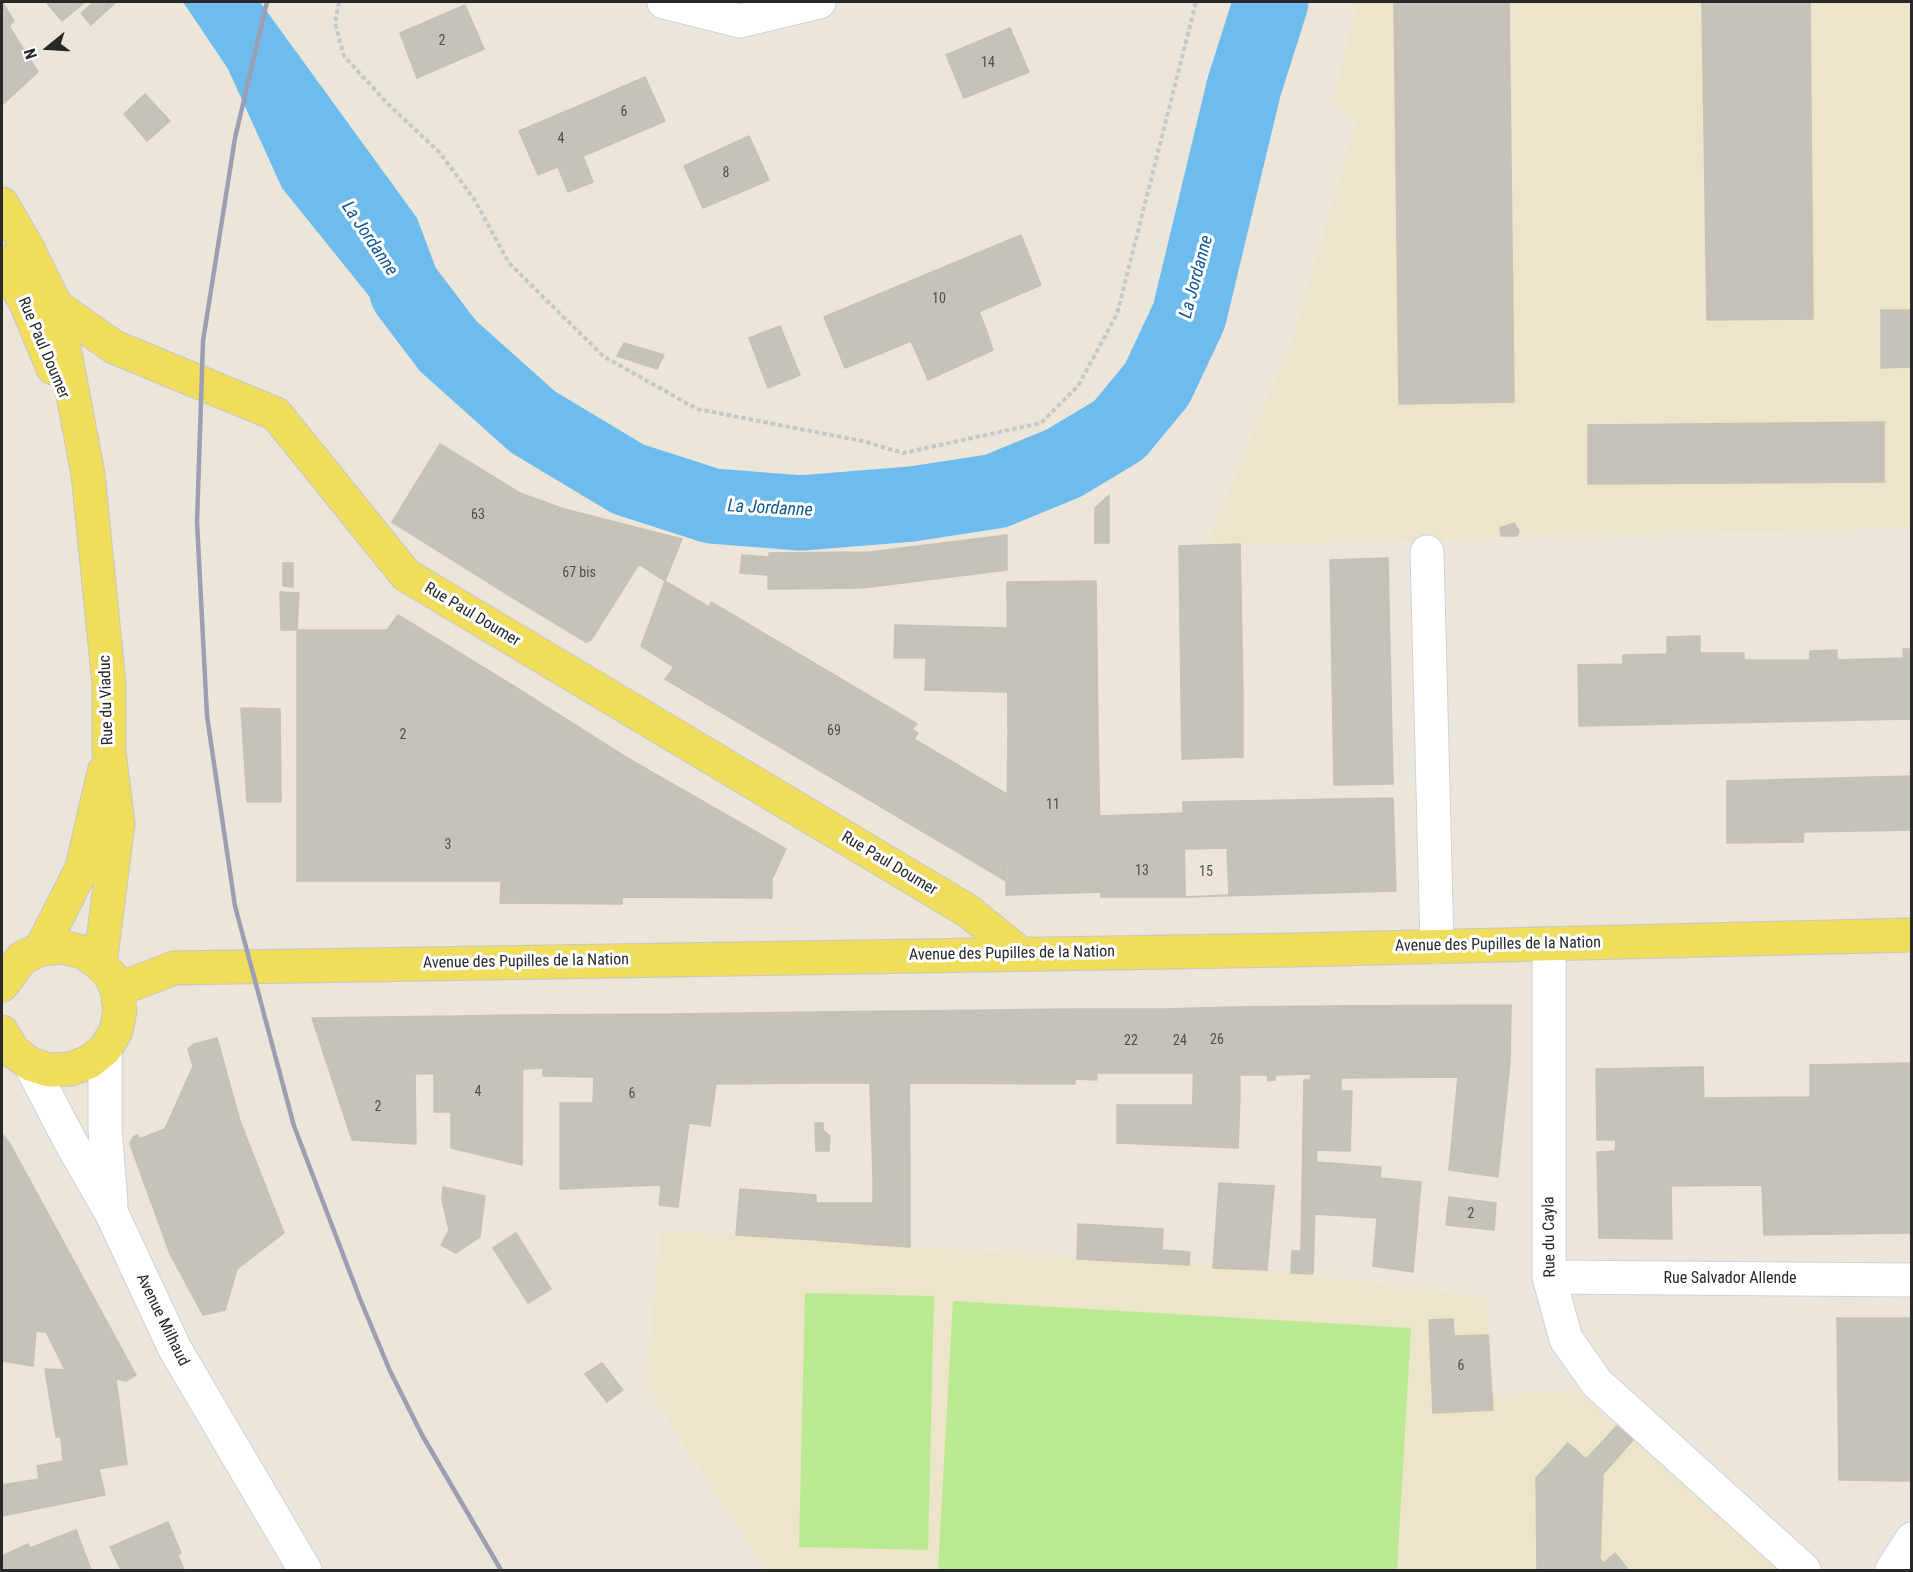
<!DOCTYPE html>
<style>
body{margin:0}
#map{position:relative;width:1913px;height:1572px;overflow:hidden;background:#ebe5da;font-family:"Roboto Condensed",sans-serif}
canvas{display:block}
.frame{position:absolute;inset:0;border:3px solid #282828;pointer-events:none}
.north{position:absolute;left:18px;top:18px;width:60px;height:60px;-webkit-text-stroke:4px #fff;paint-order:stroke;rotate:252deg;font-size:16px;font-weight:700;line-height:24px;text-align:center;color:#282828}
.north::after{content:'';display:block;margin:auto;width:21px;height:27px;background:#282828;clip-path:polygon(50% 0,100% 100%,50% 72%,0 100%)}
</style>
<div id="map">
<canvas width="1913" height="1572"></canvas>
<div class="frame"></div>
<div class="north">N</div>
</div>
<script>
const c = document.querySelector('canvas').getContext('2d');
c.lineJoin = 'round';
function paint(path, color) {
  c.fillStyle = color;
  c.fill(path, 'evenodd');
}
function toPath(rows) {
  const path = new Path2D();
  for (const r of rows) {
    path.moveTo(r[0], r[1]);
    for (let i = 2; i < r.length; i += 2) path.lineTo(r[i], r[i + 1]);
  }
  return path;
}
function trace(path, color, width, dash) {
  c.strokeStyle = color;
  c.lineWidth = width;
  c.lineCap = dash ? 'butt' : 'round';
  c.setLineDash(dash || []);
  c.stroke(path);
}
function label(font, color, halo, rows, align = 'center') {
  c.font = font + ' "Roboto Condensed",sans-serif';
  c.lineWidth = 6;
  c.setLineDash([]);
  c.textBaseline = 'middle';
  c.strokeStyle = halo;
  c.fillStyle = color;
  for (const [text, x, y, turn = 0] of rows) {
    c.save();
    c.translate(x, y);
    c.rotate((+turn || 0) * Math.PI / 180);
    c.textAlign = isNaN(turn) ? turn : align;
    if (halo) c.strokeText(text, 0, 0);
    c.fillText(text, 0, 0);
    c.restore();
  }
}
const education = toPath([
 [1357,2,1911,2,1911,528,1206,545,1292,342,1357,121,1333,103],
 [661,1231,1267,1270,1486,1297,1492,1396,1575,1390,1771,1560,1779,1570,766,1570,646,1385]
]);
const pitch = toPath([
 [805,1293,934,1296,928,1550,799,1547],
 [953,1301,1411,1328,1397,1570,938,1570]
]);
const water = toPath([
 [183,2,260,2,417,218,474,370,373,301,282,188,228,69]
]);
const river = toPath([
 [407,292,448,346,533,422,628,479,712,506,801,513,912,504,996,491,1064,463,1119,430,1157,384,1189,316,1244,87,1271,2]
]);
const building = toPath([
 [2,2,14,21,9,26,38,72,2,105,2,2],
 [46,2,85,2,62,21,46,2],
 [94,2,116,2,91,25,81,13,94,2],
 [1394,2,1509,2,1514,402,1399,404,1394,2],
 [1702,2,1810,2,1813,319,1707,320,1702,2],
 [465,5,484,49,417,78,400,33,465,5],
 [1010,28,1029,72,964,98,946,55,1010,28],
 [645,77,665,121,602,148,583,104,645,77],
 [145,94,170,121,147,141,124,114,145,94],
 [583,104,602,148,538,175,519,131,583,104],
 [749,136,769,180,703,208,684,166,749,136],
 [583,156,593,182,568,192,558,167,583,156],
 [1021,235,1041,285,955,322,962,339,986,329,993,350,928,380,919,359,928,355,921,337,845,368,824,317,1021,235],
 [1881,310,1912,310,1912,367,1881,368,1881,310],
 [979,312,986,329,962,339,955,322,979,312],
 [780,326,800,375,768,388,749,338,780,326],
 [921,337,928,355,919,359,911,341,921,337],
 [624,343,664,355,657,369,617,356,624,343],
 [1884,422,1884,482,1588,484,1588,425,1884,422],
 [440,444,520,493,564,509,510,596,392,522,440,444],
 [1109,495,1109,543,1095,543,1095,508,1109,495],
 [564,509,682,539,665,581,639,564,591,640,586,642,510,596,564,509],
 [1514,523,1519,531,1517,536,1501,536,1500,528,1514,523],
 [1007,535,1007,570,862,588,768,589,768,575,740,573,742,555,769,557,769,553,870,552,1007,535],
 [1240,544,1243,695,1181,697,1179,546,1240,544],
 [1388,558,1393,784,1334,785,1330,560,1388,558],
 [283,563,293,563,293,587,283,586,283,563],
 [665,581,709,607,711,602,917,724,912,729,918,733,914,739,1008,795,1008,882,665,679,674,667,641,646,665,581],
 [1096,581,1098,734,1008,734,1007,582,1096,581],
 [280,592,299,593,297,630,281,630,280,592],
 [398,615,512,685,507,786,411,786,411,810,392,810,392,881,297,881,297,630,387,630,398,615],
 [895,625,1007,628,1007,692,925,690,926,658,894,658,895,625],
 [1700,636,1700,653,1744,653,1744,660,1810,660,1810,651,1837,650,1837,660,1904,658,1903,649,1912,649,1912,719,1579,726,1578,665,1623,664,1623,655,1667,654,1667,637,1700,636],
 [512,685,629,759,622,904,500,903,512,685],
 [1243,695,1243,757,1182,759,1181,697,1243,695],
 [241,708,280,709,281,802,247,802,241,708],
 [1008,734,1098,734,1101,892,1006,895,1008,734],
 [629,759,786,849,772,879,772,898,623,897,629,759],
 [1912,776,1912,830,1804,832,1803,842,1727,843,1727,781,1912,776],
 [411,786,507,786,502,881,392,881,392,810,411,810,411,786],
 [1393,798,1396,891,1185,897,1183,802,1393,798],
 [1184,813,1185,897,1101,897,1099,816,1184,813],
 [1227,848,1229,895,1185,897,1184,849,1227,848],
 [1511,1005,1510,1063,1498,1177,1449,1170,1458,1077,1341,1078,1341,1091,1352,1091,1350,1151,1316,1150,1321,1006,1511,1005],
 [1321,1006,1313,1274,1291,1273,1292,1251,1301,1251,1304,1080,1310,1080,1311,1074,1275,1075,1275,1080,1268,1081,1267,1075,1240,1075,1239,1007,1321,1006],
 [1239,1007,1240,1096,1193,1092,1195,1008,1239,1007],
 [1195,1008,1194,1073,1167,1073,1166,1009,1195,1008],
 [1074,1009,1095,1009,1097,1080,1075,1079,1074,1009],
 [1074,1009,1075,1084,910,1083,909,1011,1074,1009],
 [1095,1009,1166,1009,1167,1073,1097,1073,1095,1009],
 [909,1011,910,1175,873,1176,870,1083,814,1083,814,1012,909,1011],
 [814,1012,814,1083,716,1084,710,1126,689,1123,678,1207,659,1205,673,1085,673,1014,814,1012],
 [673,1014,673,1085,661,1185,560,1189,560,1103,593,1103,594,1077,543,1076,543,1068,523,1069,523,1015,673,1014],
 [523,1015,522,1165,451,1148,451,1112,434,1112,434,1073,453,1073,452,1016,523,1015],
 [452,1016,453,1073,415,1074,416,1144,352,1140,312,1018,452,1016],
 [217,1038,240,1121,284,1233,237,1269,225,1310,203,1315,170,1254,130,1144,133,1137,138,1135,139,1139,165,1129,193,1066,188,1049,194,1044,217,1038],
 [1912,1063,1912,1233,1764,1235,1762,1185,1671,1186,1672,1239,1599,1238,1597,1152,1615,1151,1616,1140,1597,1140,1596,1069,1703,1067,1704,1098,1810,1097,1810,1065,1912,1063],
 [1193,1092,1240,1096,1238,1148,1192,1146,1193,1092],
 [1117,1105,1192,1105,1192,1146,1117,1143,1117,1105],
 [815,1123,823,1123,823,1130,830,1136,829,1151,816,1151,815,1123],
 [2,1134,9,1142,136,1375,126,1381,116,1379,127,1464,99,1469,105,1495,2,1516,2,1485,39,1479,37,1466,63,1461,61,1437,56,1437,45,1369,65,1370,46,1332,36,1331,33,1366,2,1361,2,1134],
 [1316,1162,1381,1167,1380,1178,1421,1182,1413,1272,1373,1266,1377,1218,1315,1214,1316,1162],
 [910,1175,910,1247,878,1245,878,1203,873,1203,873,1176,910,1175],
 [1219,1183,1274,1186,1267,1270,1213,1268,1219,1183],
 [443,1187,485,1196,480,1237,456,1253,441,1245,449,1230,442,1199,443,1187],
 [740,1189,816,1195,816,1240,736,1235,740,1189],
 [1449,1197,1496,1203,1494,1230,1446,1225,1449,1197],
 [816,1203,878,1203,878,1245,816,1240,816,1203],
 [1078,1224,1163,1229,1162,1250,1190,1252,1189,1265,1077,1259,1078,1224],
 [516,1233,551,1289,528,1303,493,1248,516,1233],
 [1837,1318,1912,1318,1912,1481,1839,1480,1837,1318],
 [1453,1319,1454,1336,1488,1335,1493,1410,1433,1413,1429,1320,1453,1319],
 [602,1363,623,1390,607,1402,585,1374,602,1363],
 [1617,1426,1633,1440,1603,1474,1586,1459,1617,1426],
 [1568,1443,1603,1474,1600,1559,1609,1570,1537,1570,1536,1478,1568,1443],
 [168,1522,181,1553,178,1555,184,1570,121,1570,110,1547,168,1522],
 [76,1530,91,1570,2,1570,2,1556,28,1544,30,1548,76,1530],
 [1615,1553,1627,1568,1623,1570,1609,1570,1604,1563,1615,1553]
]);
const path = toPath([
 [339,2,335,23,344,56,387,103,440,153,474,199,509,263,603,356,697,409,862,441,903,453,1041,423,1078,386,1117,314,1196,2]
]);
const minor = toPath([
 [664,2,740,21,819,2],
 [1427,552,1437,947],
 [1549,944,1549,1277,1566,1339,1597,1383,1804,1570],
 [105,1049,105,1129,111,1203],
 [30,1064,70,1141,112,1214,175,1349,305,1570],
 [1549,1277,1912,1280],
 [1892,1570,1912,1539]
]);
const major = toPath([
 [2,204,27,247,56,306,114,347,276,414,406,575,968,911,1021,954],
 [2,262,25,301,53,368],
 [56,306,88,474,109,684,109,752,118,824,100,964],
 [41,949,82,868,104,772],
 [2,985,22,958,41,949,62,947,83,952,100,964,111,976,117,990,120,1010,116,1031,105,1049,89,1062,70,1069,49,1070,30,1064,13,1051,2,1032],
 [117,990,174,968,1294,950,1912,935]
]);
const rail = toPath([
 [267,2,235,138,203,341,197,522,207,716,235,906,294,1126,360,1299,390,1371,422,1435,501,1570]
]);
const numberNames = [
 ["2",442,41],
 ["14",988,63],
 ["6",624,112],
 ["4",561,139],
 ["8",726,173],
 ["10",939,299],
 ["63",478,515],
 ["67 bis",579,573],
 ["69",834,731],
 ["2",403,735],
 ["11",1053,805],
 ["3",448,845],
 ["13",1142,871],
 ["15",1206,872],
 ["26",1217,1040],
 ["22",1131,1041],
 ["24",1180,1041],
 ["4",478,1092],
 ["6",632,1094],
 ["2",378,1107],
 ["2",1471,1214],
 ["6",1461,1366]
];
const streetNames = [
 ["Rue Paul Doumer",43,348,67],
 ["Rue Paul Doumer",472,615,31],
 ["Rue du Viaduc",107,700,-92],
 ["Rue Paul Doumer",889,864,31],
 ["Avenue des Pupilles de la Nation",1498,945,-1],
 ["Avenue des Pupilles de la Nation",1012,954,-1],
 ["Avenue des Pupilles de la Nation",526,962,-1],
 ["Rue du Cayla",1550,1237,-91],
 ["Rue Salvador Allende",1730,1279],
 ["Avenue Milhaud",162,1320,64]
];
const waterNames = [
 ["La Jordanne",369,239,56],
 ["La Jordanne",1197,277,-75],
 ["La Jordanne",770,509,3]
];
paint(education, '#ede5c9');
paint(pitch, '#bae992');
paint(water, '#6dbced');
trace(river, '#6dbced', 75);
paint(building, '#c6c2b9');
trace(building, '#c6c1b4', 1.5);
trace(minor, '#cfd0e1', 35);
trace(major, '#c7c7c7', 35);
trace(path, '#c7c7c7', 4, [4.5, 3]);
trace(minor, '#fff', 33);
trace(major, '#efdd5b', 33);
trace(rail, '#9d9db3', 4.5);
label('14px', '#504e4c', null, numberNames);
label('16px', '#282828', '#fff', streetNames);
label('italic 18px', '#0e5896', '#fff', waterNames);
</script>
